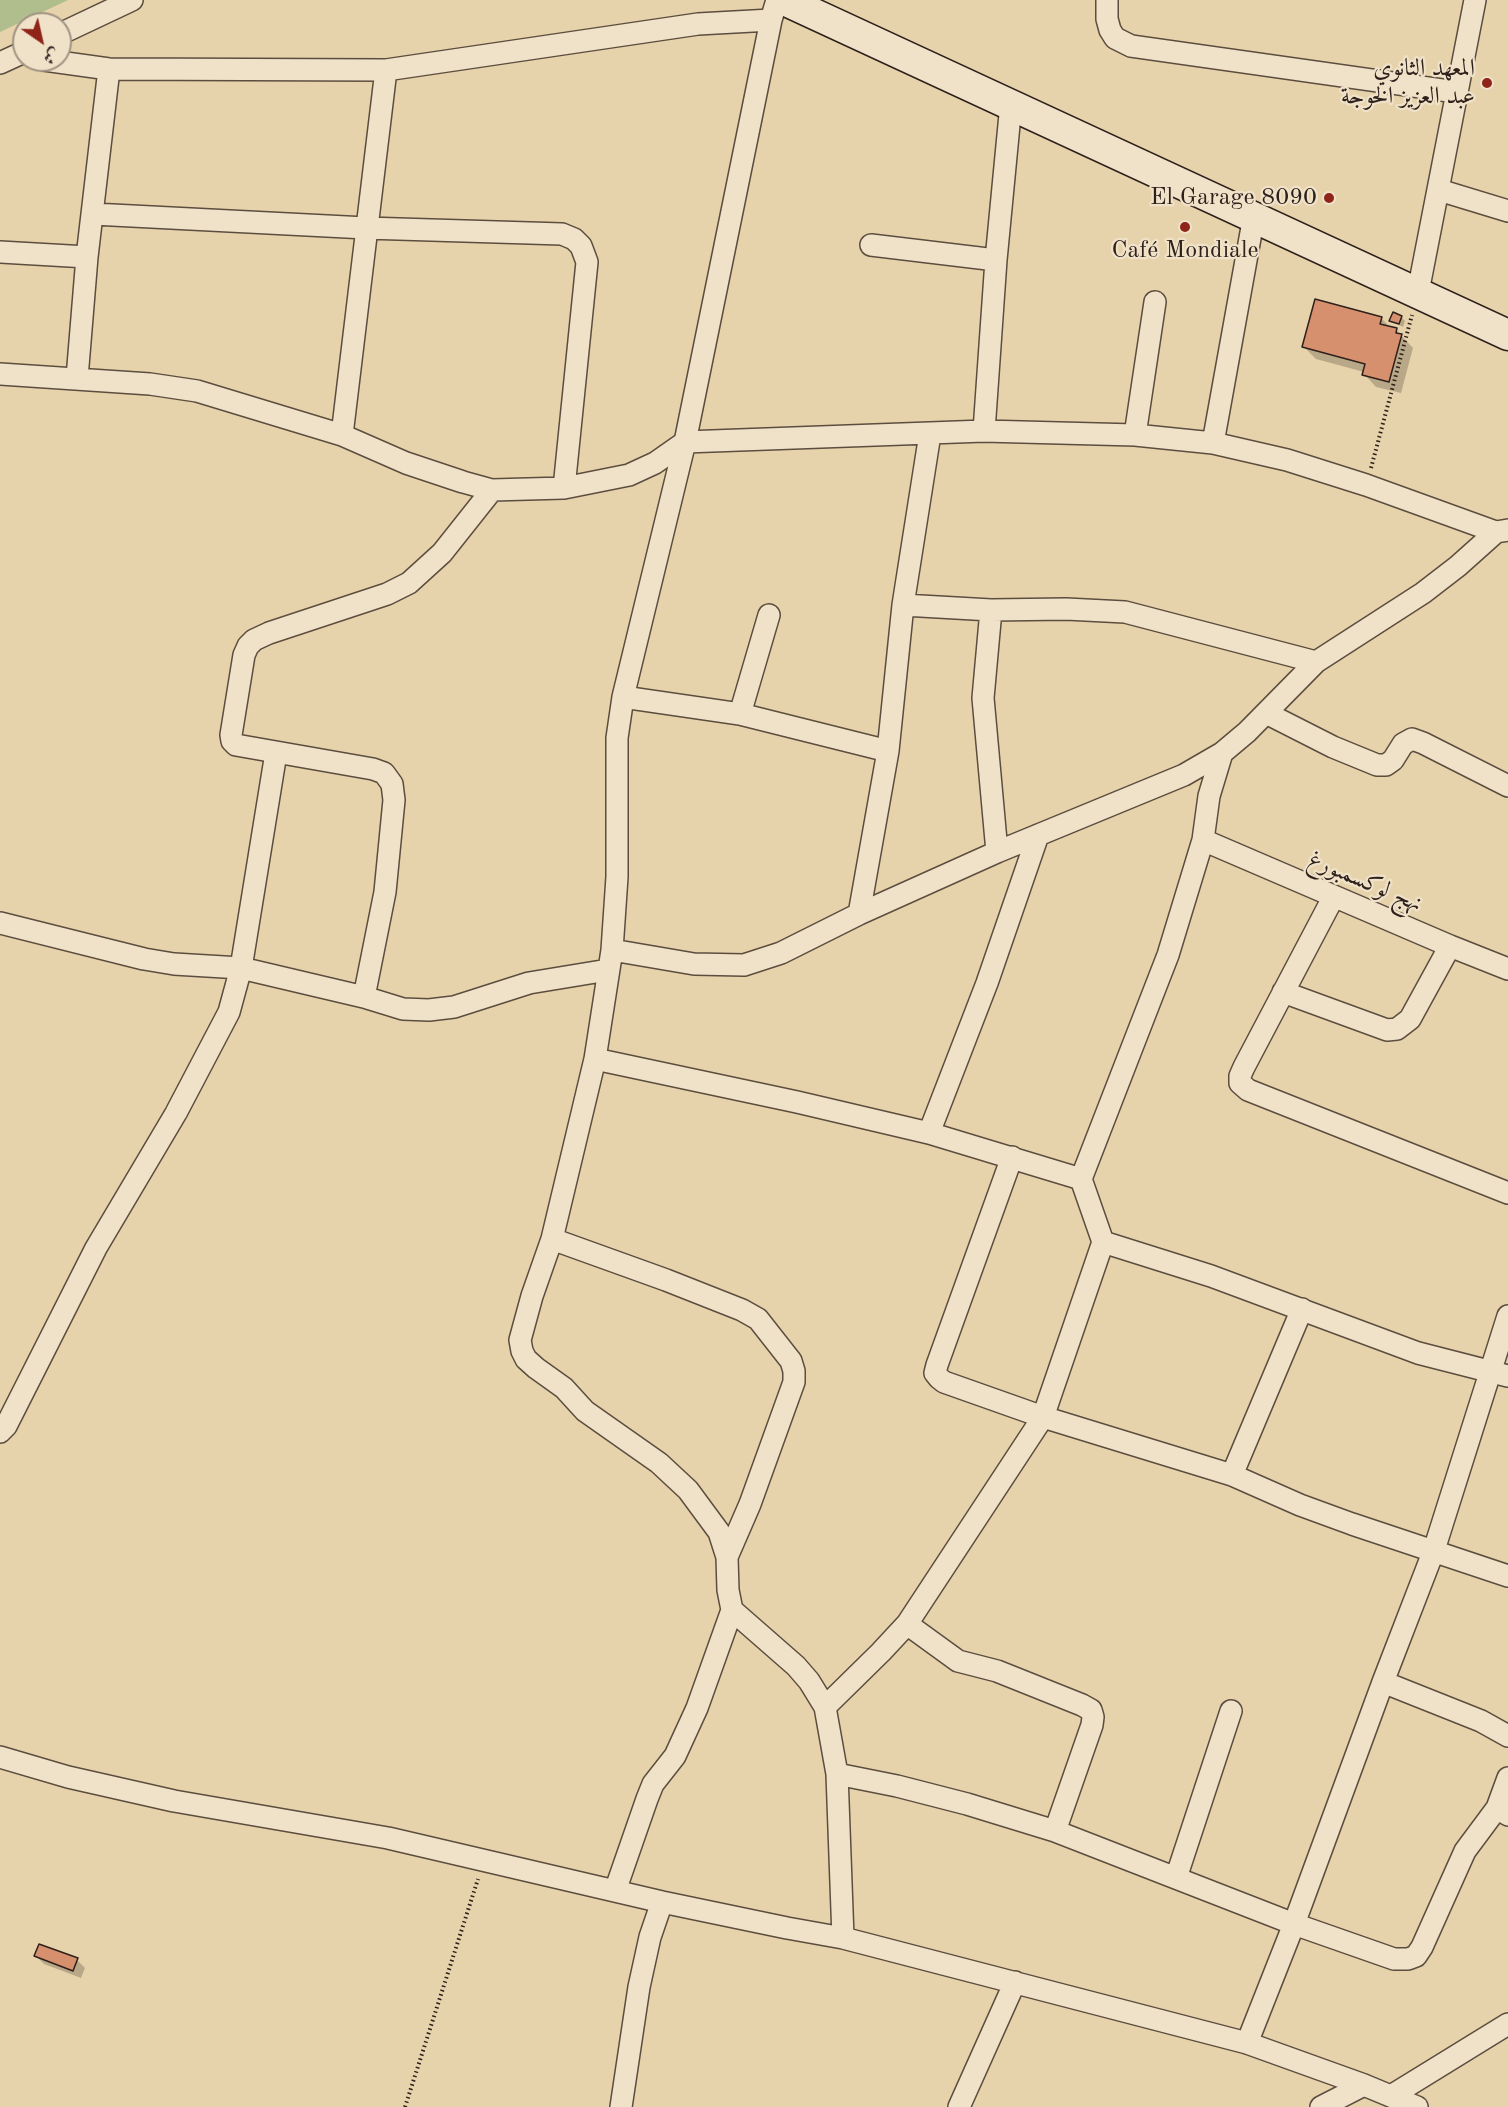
<!DOCTYPE html>
<meta charset="utf-8">
<style>
body{margin:0}
#map{position:relative;width:1508px;height:2107px;overflow:hidden;background:#e7d3ab;font-family:"Old Standard TT",Amiri,serif}
canvas{display:block}
.north{position:absolute;left:12px;top:12px;width:60px;height:60px;box-sizing:border-box;background:#efe2c8;border:2px solid #a29483;border-radius:50%;rotate:146deg;font-size:16px;font-weight:700;line-height:24px;text-align:center;color:#2e201b}
.north::after{content:'';display:block;margin:auto;width:21px;height:27px;background:#8f2418;clip-path:polygon(50% 0,100% 100%,50% 72%,0 100%)}
</style>
<div id="map">
<canvas width="1508" height="2107"></canvas>
<div class="north">ش</div>
</div>
<script>
const c = document.querySelector('canvas').getContext('2d');
c.lineJoin = 'round';
function paint(path, color) {
  c.fillStyle = color;
  c.fill(path, 'evenodd');
}
function toPath(rows) {
  const path = new Path2D();
  for (const r of rows) {
    path.moveTo(r[0], r[1]);
    for (let i = 2; i < r.length; i += 2) path.lineTo(r[i], r[i + 1]);
  }
  return path;
}
function trace(path, color, width, dash) {
  c.strokeStyle = color;
  c.lineWidth = width;
  c.lineCap = dash ? 'butt' : 'round';
  c.setLineDash(dash || []);
  c.stroke(path);
}
function label(font, color, halo, rows, align = 'center') {
  c.font = font + ' "Old Standard TT",Amiri,serif';
  c.lineWidth = 4.5;
  c.setLineDash([]);
  c.textBaseline = 'middle';
  c.strokeStyle = halo;
  c.fillStyle = color;
  for (const [text, x, y, turn = 0] of rows) {
    c.save();
    c.translate(x, y);
    c.rotate((+turn || 0) * Math.PI / 180);
    c.textAlign = isNaN(turn) ? turn : align;
    if (halo) c.strokeText(text, 0, 0);
    c.fillText(text, 0, 0);
    c.restore();
  }
}
const green = toPath([
 [0,0,68,0,0,32]
]);
const shadow = toPath([
 [1401,317,1405,321,1403,327,1391,321],
 [1381,318,1391,328,1396,330,1413,348,1401,393,1376,387,1364,374,1364,372,1316,359,1304,347],
 [36,1956,77,1960,85,1968,81,1978,44,1964]
]);
const building = toPath([
 [1315,299,1382,317,1380,324,1397,328,1396,333,1402,334,1389,382,1362,375,1365,364,1302,347,1315,299],
 [1393,312,1402,316,1399,324,1389,321,1393,312],
 [39,1944,78,1958,73,1971,34,1956,39,1944]
]);
const path = toPath([
 [1371,468,1412,315],
 [405,2107,478,1879]
]);
const street = toPath([
 [777,0,771,20,685,442,623,697,617,738,617,877,612,950,595,1059,552,1239,532,1296,520,1340,522,1351,526,1359,536,1368,564,1388,585,1411,659,1463,688,1490,719,1532,727,1557,728,1590,732,1610,796,1666,809,1681,825,1707,837,1774,843,1938],
 [1107,0,1107,19,1110,30,1115,38,1131,46,1456,92],
 [60,34,132,0],
 [44,60,109,69,386,70,698,24,771,20],
 [0,63,24,52],
 [1439,190,1508,211],
 [93,214,366,228,562,234,574,239,581,246,587,262,564,488],
 [871,245,996,260],
 [0,252,87,257],
 [1418,292,1475,0],
 [0,374,150,384,197,391,342,435,406,463,463,482,492,490,564,488,629,475,655,463,685,442,984,431,1135,435,1213,443,1287,460,1366,485,1496,532,1508,530],
 [77,378,87,257,109,69],
 [984,431,996,260,1011,104],
 [342,435,386,70],
 [1135,435,1155,302],
 [1213,443,1254,216],
 [903,605,991,610,1066,609,1125,612,1316,662],
 [991,610,983,698,997,852],
 [623,697,740,714,888,751],
 [1266,713,1333,747,1377,765,1386,765,1393,760,1403,744,1412,739,1423,743,1508,786],
 [740,714,769,615],
 [1203,840,1450,946,1508,969],
 [1334,896,1244,1067,1240,1076,1240,1083,1248,1090,1508,1193],
 [859,914,888,751,903,605,930,434],
 [0,923,144,959,174,964,241,968,364,997,403,1009,429,1010,454,1007,529,983,608,970],
 [612,950,694,964,744,965,781,953,859,914,997,852,1184,775,1222,753,1247,732,1316,662,1423,593,1458,566,1496,532],
 [1283,992,1387,1030,1397,1029,1410,1019,1450,946],
 [364,997,385,892,394,800,392,784,384,773,373,769,236,745,232,741,231,735,244,655,248,646,254,640,269,633,387,594,409,583,442,553,492,490],
 [595,1059,797,1102,929,1133,1081,1179,1103,1242,1211,1276,1418,1353,1508,1376],
 [929,1133,987,983,1038,835],
 [1012,1157,937,1365,935,1373,939,1378,944,1382,1043,1417,1232,1475,1300,1505,1352,1524,1508,1576],
 [1081,1179,1168,955,1203,840,1209,796,1222,753],
 [552,1239,666,1280,742,1310,758,1319,791,1361,794,1371,794,1382,750,1504,727,1557],
 [0,1432,6,1426,96,1248,176,1113,229,1012,241,968,276,753],
 [1232,1475,1302,1309],
 [907,1624,958,1661,997,1671,1082,1705,1091,1710,1093,1717,1092,1725,1055,1831],
 [1383,1682,1481,1721,1508,1736],
 [825,1707,881,1652,907,1624,1043,1417,1103,1242],
 [0,1757,68,1777,174,1801,388,1838,662,1902,787,1928,843,1938,1247,2043,1364,2085,1417,2107],
 [837,1774,897,1786,967,1804,1055,1831,1294,1924,1394,1959,1408,1959,1416,1956,1422,1947,1465,1851,1497,1808,1508,1815],
 [1497,1808,1508,1778],
 [1176,1878,1231,1711],
 [615,1891,647,1799,653,1784,675,1756,697,1708,732,1610],
 [1247,2043,1294,1924,1383,1682,1434,1550,1508,1316],
 [1391,2096,1508,2024],
 [621,2107,639,1987,650,1937,662,1902],
 [959,2107,1015,1982],
 [1321,2107,1364,2085]
]);
const secondary = toPath([
 [784,0,1508,335]
]);
const markers = [
 [1487,83,6,"#8f2418"],
 [1329,198,6,"#8f2418"],
 [1185,227,6,"#8f2418"]
];
const poiNames = [
 ["المعهد الثانوي",1475,69],
 ["عبد العزيز الخوجة",1475,97],
 ["El Garage 8090",1317,198],
 ["Café Mondiale",1185,251,"center"]
];
const streetNames = [
 ["نهج لوكسمبورغ",1365,882,23]
];
paint(green, '#b0be8d');
paint(shadow, '#0003');
paint(building, '#d7906e');
trace(building, '#2e201b', 1.5);
trace(street, '#5c4d3f', 24);
trace(secondary, '#2e201b', 33);
trace(path, '#2e201b', 4, [1.5, 3]);
trace(street, '#efe2c8', 21);
trace(secondary, '#efe2c8', 30);
for (const [x, y, r, color] of markers) {
  const dot = new Path2D();
  dot.arc(x, y, r, 0, 2 * Math.PI);
  c.fillStyle = color;
  c.fill(dot);
  trace(dot, '#efe2c8', 2);
}
label('24px', '#2e201b', '#efe2c8', poiNames, 'right');
label('24px', '#2e201b', '#efe2c8', streetNames);
</script>
